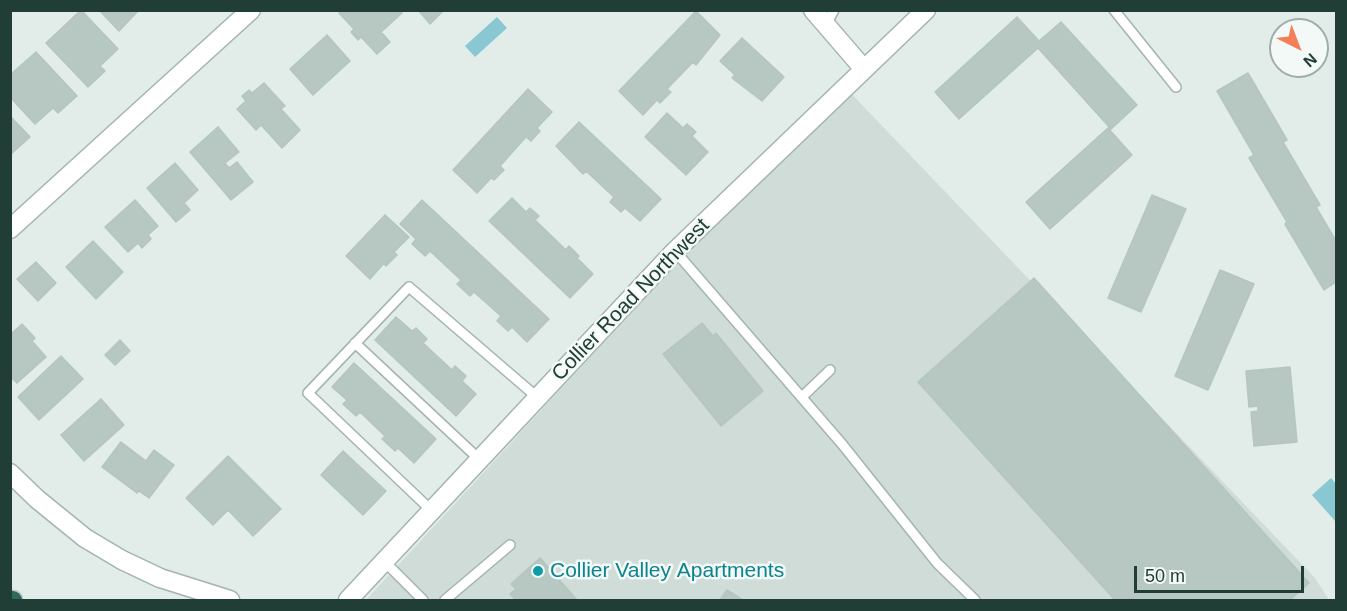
<!DOCTYPE html>
<style>
body{margin:0}
#map{position:relative;width:1347px;height:611px;overflow:hidden;background:#e2ece8;font-family:Helvetica,sans-serif}
canvas{display:block}
.frame{position:absolute;inset:0;border:12px solid #213e36;pointer-events:none}
.north{position:absolute;left:1269px;top:18px;width:60px;height:60px;box-sizing:border-box;background:#f2f9f6;border:2px solid #9eaea9;border-radius:50%;rotate:138deg;font-size:16px;font-weight:700;line-height:24px;text-align:center;color:#213e36}
.north::after{content:'';display:block;margin:auto;width:21px;height:27px;background:#f47e58;clip-path:polygon(50% 0,100% 100%,50% 72%,0 100%)}
.scale{position:absolute;left:1134px;top:566px;width:170px;height:27px;box-sizing:border-box;border:3px solid #213e36;border-top:0;padding-left:8px;font-size:18px;line-height:21px;white-space:nowrap;color:#213e36;-webkit-text-stroke:4px #f2f9f6;paint-order:stroke}
</style>
<div id="map">
<canvas width="1347" height="611"></canvas>
<div class="frame"></div>
<div class="north">N</div>
<div class="scale">50 m</div>
</div>
<script>
const c = document.querySelector('canvas').getContext('2d');
c.lineJoin = 'round';
function paint(path, color) {
  c.fillStyle = color;
  c.fill(path, 'evenodd');
}
function toPath(rows) {
  const path = new Path2D();
  for (const r of rows) {
    path.moveTo(r[0], r[1]);
    for (let i = 2; i < r.length; i += 2) path.lineTo(r[i], r[i + 1]);
  }
  return path;
}
function trace(path, color, width, dash) {
  c.strokeStyle = color;
  c.lineWidth = width;
  c.lineCap = dash ? 'butt' : 'round';
  c.setLineDash(dash || []);
  c.stroke(path);
}
function label(font, color, halo, rows, align = 'center') {
  c.font = font + ' Helvetica,sans-serif';
  c.lineWidth = 5;
  c.setLineDash([]);
  c.textBaseline = 'middle';
  c.strokeStyle = halo;
  c.fillStyle = color;
  for (const [text, x, y, turn = 0] of rows) {
    c.save();
    c.translate(x, y);
    c.rotate((+turn || 0) * Math.PI / 180);
    c.textAlign = isNaN(turn) ? turn : align;
    if (halo) c.strokeText(text, 0, 0);
    c.fillText(text, 0, 0);
    c.restore();
  }
}
const built = toPath([
 [842,84,1315,578,1329,600,366,600]
]);
const water = toPath([
 [497,17,507,28,475,57,465,46],
 [1331,478,1336,484,1336,522,1312,495]
]);
const building = toPath([
 [81,10,118,49,100,66,105,71,88,87,46,43,81,10],
 [99,10,138,10,138,11,119,31,99,10],
 [342,10,400,10,402,13,381,32,390,42,377,54,361,37,358,40,351,32,354,29,339,13,342,10],
 [418,10,444,10,430,24,418,10],
 [696,11,720,35,696,65,693,62,667,89,671,92,660,103,657,100,643,115,619,91,696,11],
 [1017,17,1039,41,1061,22,1137,105,1111,129,1038,48,959,119,935,92,1017,17],
 [327,35,350,61,313,95,290,69,327,35],
 [742,38,784,77,762,101,732,78,735,75,720,61,742,38],
 [36,52,77,96,58,113,53,108,35,124,10,97,10,75,36,52],
 [1248,73,1287,140,1283,142,1320,205,1316,207,1336,241,1336,282,1324,290,1285,224,1287,222,1249,158,1254,155,1217,91,1248,73],
 [264,83,285,106,281,109,300,130,282,148,261,125,256,130,237,109,246,101,242,96,249,90,252,93,264,83],
 [528,89,552,112,537,128,540,131,531,141,526,137,500,166,504,170,494,180,491,178,477,193,453,170,528,89],
 [667,113,683,128,687,124,696,132,692,136,708,152,686,175,645,137,667,113],
 [10,116,30,137,11,154,10,154,10,116],
 [579,122,661,199,640,221,625,208,621,212,610,202,614,197,586,171,583,174,556,146,579,122],
 [218,127,239,152,225,163,229,168,237,162,253,182,231,200,190,152,218,127],
 [1108,128,1132,155,1050,229,1026,202,1108,128],
 [175,163,198,190,184,203,190,210,176,222,147,188,175,163],
 [1152,195,1186,209,1141,312,1108,298,1152,195],
 [512,198,526,212,530,208,539,216,535,220,566,250,569,246,579,256,577,258,593,274,570,298,489,221,512,198],
 [135,200,158,226,148,235,151,239,142,248,138,243,128,252,105,227,135,200],
 [422,200,549,319,527,342,512,327,508,331,497,321,501,316,474,292,470,296,457,284,461,280,430,251,425,256,412,244,416,239,400,224,422,200],
 [385,215,409,237,394,252,397,255,386,266,384,263,370,279,346,256,385,215],
 [93,241,123,272,96,299,66,267,93,241],
 [36,262,56,283,38,301,17,279,36,262],
 [1220,270,1254,284,1208,390,1175,376,1220,270],
 [1034,278,1309,583,1290,600,1115,600,918,382,1034,278],
 [396,317,412,331,416,328,427,339,423,343,452,370,455,366,466,376,462,381,476,394,456,416,375,340,396,317],
 [702,323,713,336,716,333,763,391,721,426,663,354,702,323],
 [22,324,35,338,32,341,46,357,17,383,10,376,10,335,22,324],
 [120,340,130,351,115,365,105,355,120,340],
 [61,356,83,379,39,420,18,397,61,356],
 [354,363,436,439,414,463,398,448,395,451,382,439,385,436,360,412,356,416,343,404,347,400,332,387,354,363],
 [1290,367,1297,442,1254,446,1251,412,1258,411,1258,406,1249,407,1246,371,1290,367],
 [101,399,124,425,84,461,61,435,101,399],
 [121,442,146,461,154,450,174,465,149,498,139,491,137,493,102,467,121,442],
 [343,451,386,491,363,515,321,475,343,451],
 [228,456,281,509,253,536,228,510,213,525,186,498,228,456],
 [540,558,577,600,516,600,510,594,516,589,511,584,540,558],
 [727,590,743,600,720,600,727,590]
]);
const service = toPath([
 [1114,10,1176,87],
 [826,25,834,10],
 [675,251,842,444,937,563,975,600],
 [355,343,480,460],
 [802,397,830,370],
 [432,511,308,393,409,287,538,398],
 [385,562,423,600],
 [445,600,510,545]
]);
const minor = toPath([
 [813,10,863,68],
 [10,229,251,10],
 [10,473,37,499,85,538,122,560,160,578,230,600]
]);
const tertiary = toPath([
 [348,600,675,251,926,10]
]);
const motorway = toPath([
 [10,600,13,600]
]);
const markers = [
 [538,571,6,"#0f9aa8"]
];
const streetNames = [
 ["Collier Road Northwest",631,300,-46]
];
const cultureNames = [
 ["Collier Valley Apartments",550,571]
];
paint(built, '#d0dcd7');
paint(water, '#89c7d2');
paint(building, '#b7c7c1');
trace(building, '#b4c6bf', 1.5);
trace(service, '#a4b4af', 12);
trace(minor, '#a4b4af', 21);
trace(tertiary, '#a4b4af', 21);
trace(motorway, '#c1c9c7', 21);
trace(service, '#fff', 9);
trace(minor, '#fff', 18);
trace(tertiary, '#fff', 18);
trace(motorway, '#2d6a5e', 18);
for (const [x, y, r, color] of markers) {
  const dot = new Path2D();
  dot.arc(x, y, r, 0, 2 * Math.PI);
  c.fillStyle = color;
  c.fill(dot);
  trace(dot, '#f2f9f6', 2);
}
label('21px', '#213e36', '#f2f9f6', streetNames);
label('21px', '#0d838f', '#f2f9f6', cultureNames, 'left');
</script>
